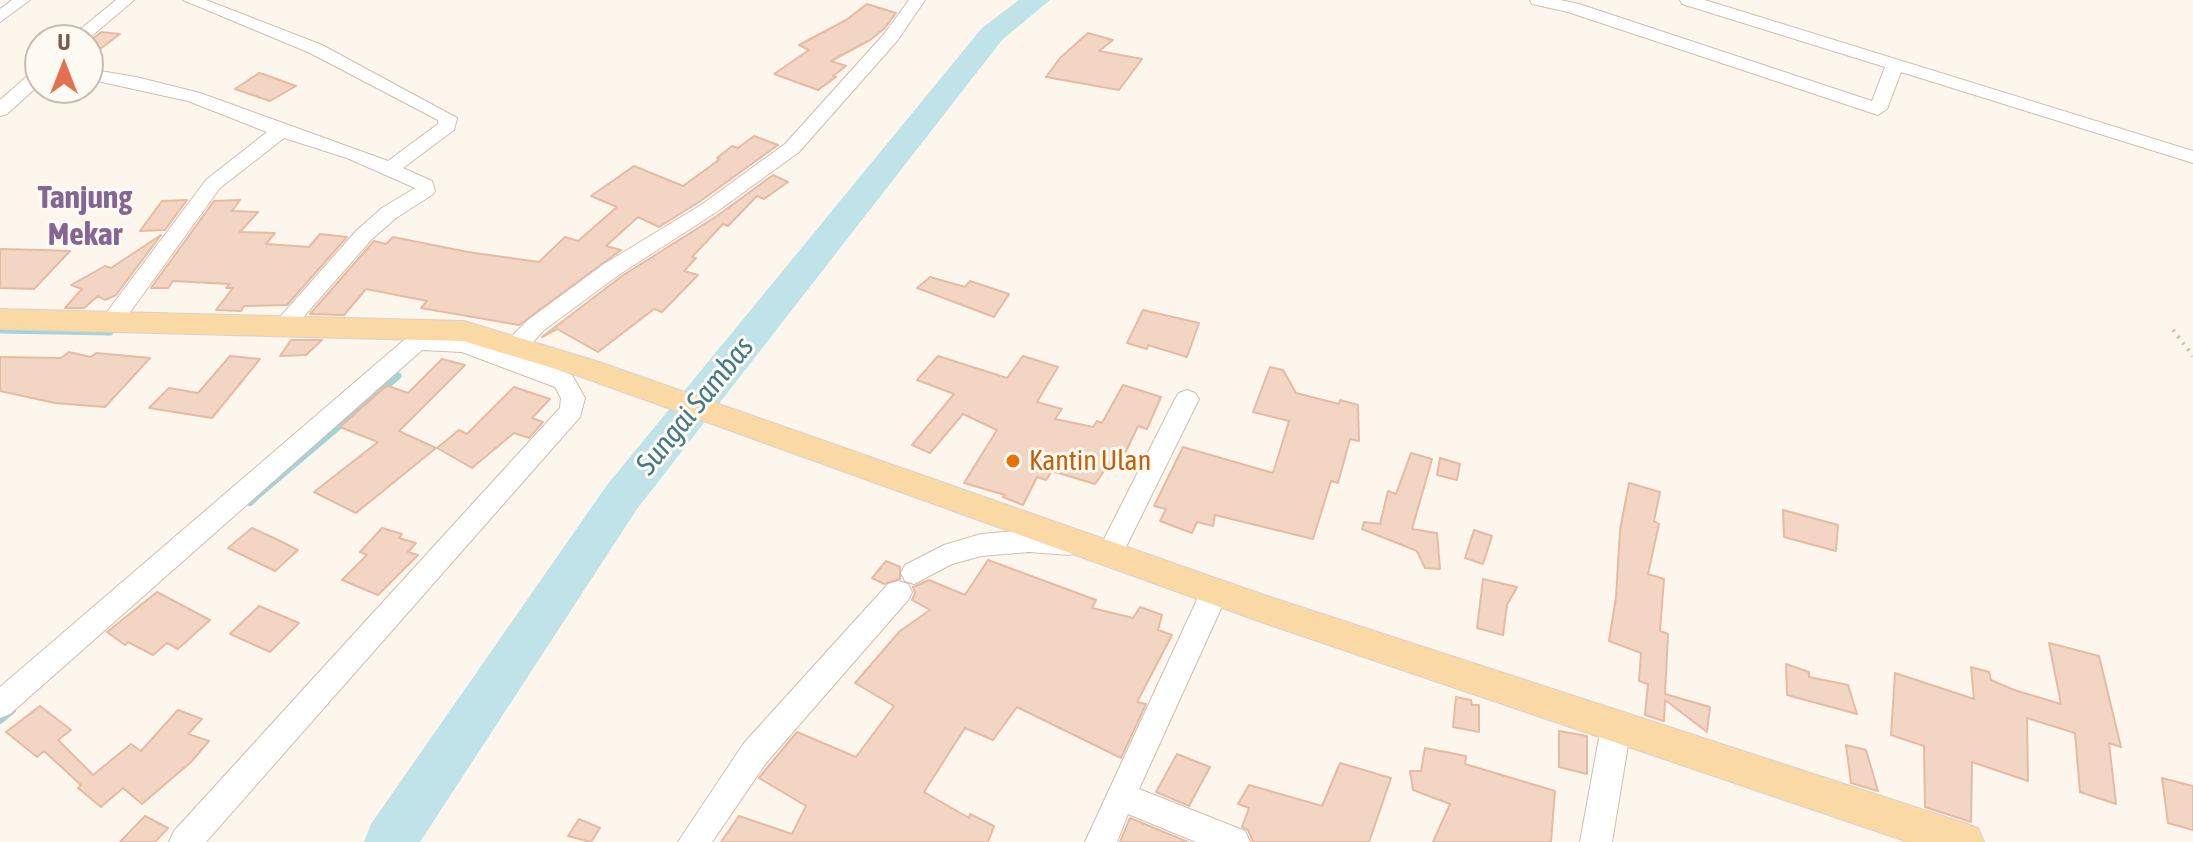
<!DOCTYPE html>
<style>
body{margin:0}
#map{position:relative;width:2193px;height:842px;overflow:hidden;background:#fdf6ec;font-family:"Asap Condensed",sans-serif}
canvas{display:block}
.north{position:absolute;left:24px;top:24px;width:80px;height:80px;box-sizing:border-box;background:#fffaf3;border:2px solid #cabbb1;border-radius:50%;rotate:0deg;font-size:22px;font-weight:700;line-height:32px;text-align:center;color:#7a5c4d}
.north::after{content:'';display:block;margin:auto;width:28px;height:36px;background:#e76f51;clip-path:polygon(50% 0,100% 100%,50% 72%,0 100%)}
</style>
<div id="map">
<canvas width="2193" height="842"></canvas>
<div class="north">U</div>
</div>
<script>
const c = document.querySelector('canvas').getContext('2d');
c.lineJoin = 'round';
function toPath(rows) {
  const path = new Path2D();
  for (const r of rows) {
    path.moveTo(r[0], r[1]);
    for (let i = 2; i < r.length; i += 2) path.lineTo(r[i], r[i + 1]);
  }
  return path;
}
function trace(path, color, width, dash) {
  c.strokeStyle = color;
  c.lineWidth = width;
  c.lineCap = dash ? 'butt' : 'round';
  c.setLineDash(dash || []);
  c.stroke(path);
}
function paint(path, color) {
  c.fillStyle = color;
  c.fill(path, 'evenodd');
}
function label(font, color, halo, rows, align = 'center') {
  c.font = font + ' "Asap Condensed",sans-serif';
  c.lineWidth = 6;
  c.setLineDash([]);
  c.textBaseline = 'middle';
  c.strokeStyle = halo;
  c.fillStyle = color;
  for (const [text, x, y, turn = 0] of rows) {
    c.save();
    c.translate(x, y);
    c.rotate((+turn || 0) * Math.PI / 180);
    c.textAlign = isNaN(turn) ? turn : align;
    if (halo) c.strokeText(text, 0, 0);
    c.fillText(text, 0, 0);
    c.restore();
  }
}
const streamFar1 = toPath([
 [0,330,110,332],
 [252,500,398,376]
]);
const stream = toPath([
 [250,502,254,498],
 [0,720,12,710]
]);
const river = toPath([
 [1019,0,1050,0,1002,40,637,509,420,842,364,842,371,824,607,485,982,28,1019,0]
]);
const building = toPath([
 [867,4,896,13,885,28,870,40,831,61,846,66,833,76,836,77,818,90,774,74,809,50,799,45,846,20,867,4],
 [101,32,120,34,88,58,88,43,101,32],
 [1088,33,1113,40,1099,51,1142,59,1119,90,1046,77,1060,58,1088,33],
 [259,73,263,74,296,86,270,101,235,89,259,73],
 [754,136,778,145,699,202,659,227,638,217,606,246,621,250,519,325,421,308,427,301,366,289,344,315,310,314,374,241,386,244,393,237,468,252,539,262,565,237,578,241,617,207,591,196,634,166,683,186,720,159,717,158,732,146,738,148,754,136],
 [773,175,788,182,764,199,757,196,728,226,723,224,692,257,696,258,684,271,698,275,662,312,654,309,598,352,557,329,542,337,622,276,717,216,773,175],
 [187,200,165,230,140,231,162,201,187,200],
 [240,200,232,211,258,212,240,232,275,233,266,244,309,247,320,234,347,237,287,305,244,306,241,311,216,310,233,288,226,288,230,284,173,281,168,288,151,288,214,201,240,200],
 [161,235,116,295,105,300,98,296,84,308,65,308,82,289,71,285,105,266,111,268,161,235],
 [0,249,42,250,70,251,34,289,0,288,0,249],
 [930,277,965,287,970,281,1009,294,994,317,917,288,930,277],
 [1143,310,1199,323,1187,357,1148,345,1147,349,1127,343,1143,310],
 [291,340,322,340,306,355,280,356,291,340],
 [69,352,91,357,96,353,150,358,105,407,55,403,0,391,0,357,61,358,69,352],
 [230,356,260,359,212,418,149,408,169,388,198,393,230,356],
 [938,356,1007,378,1023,356,1058,367,1037,402,1062,409,1055,419,1093,427,1097,421,1102,423,1123,385,1161,397,1147,429,1138,426,1120,464,1111,461,1095,484,1052,471,1046,480,1037,477,1023,505,1003,497,1005,495,964,483,997,430,963,414,930,453,912,445,954,394,917,380,938,356],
 [442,359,465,365,399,431,436,448,356,513,314,492,378,442,340,427,384,388,388,386,408,393,442,359],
 [1270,367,1283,370,1296,393,1339,404,1340,400,1358,405,1359,441,1350,439,1338,483,1331,481,1313,539,1215,515,1213,526,1197,522,1192,533,1160,521,1166,509,1154,506,1183,447,1273,473,1289,421,1253,412,1270,367],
 [514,387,550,399,532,418,543,422,529,438,514,433,472,468,437,448,459,430,467,434,514,387],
 [1411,453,1432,459,1412,529,1437,533,1440,569,1425,568,1417,551,1362,529,1364,522,1380,524,1388,491,1396,494,1411,453],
 [1440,458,1460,464,1457,480,1437,475,1440,458],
 [1629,483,1660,492,1654,521,1659,524,1648,574,1664,579,1660,631,1668,634,1665,694,1710,707,1707,732,1665,700,1664,721,1645,715,1648,684,1639,681,1641,653,1609,641,1616,597,1620,530,1629,483],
 [1783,510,1838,525,1836,551,1784,537,1783,510],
 [252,528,274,538,298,550,275,571,228,548,252,528],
 [382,528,402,534,399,538,416,543,408,552,418,555,378,595,342,580,367,555,360,552,382,528],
 [1474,530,1492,536,1483,564,1465,558,1474,530],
 [988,560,1096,600,1092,608,1133,618,1140,607,1162,615,1158,630,1172,635,1137,702,1146,704,1121,758,1017,707,993,740,965,728,924,792,969,818,970,814,994,826,988,842,721,842,739,816,792,834,806,806,759,778,762,774,797,732,856,757,894,706,855,683,900,631,930,610,912,600,915,593,913,587,929,580,965,595,988,560],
 [886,561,900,567,900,579,884,584,872,578,886,561],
 [1483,579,1517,587,1507,605,1503,635,1477,628,1483,579],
 [157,592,210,620,178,649,167,643,153,655,128,642,125,645,107,632,157,592],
 [259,606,299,623,270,652,230,634,259,606],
 [2049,643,2099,656,2121,747,2109,743,2116,804,2080,792,2075,733,2027,718,2028,781,1972,762,1971,822,1925,807,1924,746,1891,735,1895,673,1974,699,1971,667,1989,672,1991,680,2014,690,2061,704,2049,643],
 [1786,664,1809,672,1809,677,1848,685,1857,714,1787,695,1786,664],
 [1456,697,1471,700,1472,705,1479,705,1479,732,1453,727,1456,697],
 [40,706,71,730,58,740,93,775,131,744,141,751,178,710,202,719,188,734,209,741,191,762,142,804,123,788,101,807,78,788,81,785,44,751,37,757,6,732,40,706],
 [1559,731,1587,736,1587,774,1559,767,1559,731],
 [1846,745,1866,750,1878,791,1851,783,1846,745],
 [1425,748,1466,756,1465,764,1555,791,1551,842,1433,842,1450,804,1413,790,1410,771,1421,771,1425,748],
 [1177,754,1210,767,1189,806,1156,792,1177,754],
 [1340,763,1391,778,1369,842,1253,842,1248,830,1242,827,1249,808,1238,804,1249,785,1322,806,1340,763],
 [2162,778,2193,786,2193,830,2168,823,2162,778],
 [145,816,168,828,155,842,120,842,145,816],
 [1130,818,1188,842,1120,842,1130,818],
 [579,819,600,828,591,842,568,836,579,819]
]);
const path = toPath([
 [2173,330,2193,356]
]);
const minor = toPath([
 [12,0,30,0,0,22,0,9,12,0],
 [116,0,134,0,87,40,67,40,116,0],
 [183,0,206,0,322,45,457,118,454,130,403,168,432,181,435,191,432,195,396,218,371,240,292,330,276,330,273,325,357,230,382,208,415,188,347,158,284,138,220,188,120,326,104,326,101,321,104,316,206,180,267,132,188,101,88,79,88,69,136,77,200,93,388,161,438,124,438,120,310,53,183,0],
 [909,0,925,0,897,41,799,152,715,213,620,274,544,330,524,352,517,354,572,375,585,398,580,417,206,842,169,842,174,831,560,408,561,398,555,387,462,352,422,350,10,714,0,718,0,687,418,328,426,326,434,328,437,335,463,336,507,351,505,346,508,340,528,320,604,264,701,205,785,144,885,33,909,0],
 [1530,0,1560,0,1579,4,1872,101,1885,67,1682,4,1680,0,1705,0,2193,151,2193,163,1901,72,1887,109,1878,115,1568,12,1532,4,1530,0],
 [40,69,40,84,7,114,0,116,0,100,34,70,40,69],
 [1187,390,1195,393,1199,399,1123,553,1119,561,1110,564,1101,561,1097,553,1175,399,1179,393,1187,390],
 [1029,530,1069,533,1078,536,1082,544,1078,552,1069,555,1029,552,981,556,952,564,914,584,905,581,901,573,905,565,944,545,981,534,1029,530],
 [1215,580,1225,583,1229,591,1139,789,1245,831,1250,842,1196,842,1128,814,1117,842,1085,842,1201,591,1205,583,1215,580],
 [898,581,908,584,912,592,908,600,766,763,712,842,678,842,744,743,888,584,898,581],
 [1616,714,1626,718,1631,727,1612,842,1580,842,1601,727,1606,718,1616,714]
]);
const major = toPath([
 [0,309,464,321,599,362,1264,595,1964,823,1978,828,1984,842,1908,842,1264,623,579,376,463,341,0,329,0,309]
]);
const markers = [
 [1013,461,8,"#e8710a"]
];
const foodNames = [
 ["Kantin Ulan",1029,461]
];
const waterNames = [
 ["Sungai Sambas",695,406,-51]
];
const quarterNames = [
 ["Tanjung",85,198],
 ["Mekar",85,235]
];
trace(streamFar1, '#a5d3da', 7);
trace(stream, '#a5d3da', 8);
paint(river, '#bfe3e8');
paint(building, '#f3d5c3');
trace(building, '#e6bba3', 2);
trace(minor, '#d1beb0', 2);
trace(major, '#dad1cd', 2);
trace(path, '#d9b8a5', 4, [2, 6]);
paint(minor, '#fff');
paint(major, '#fbd9a5');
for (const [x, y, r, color] of markers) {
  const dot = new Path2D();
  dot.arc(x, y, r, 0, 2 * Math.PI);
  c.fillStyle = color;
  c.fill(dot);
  trace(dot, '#fffaf3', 3);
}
label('28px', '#c56008', '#fffaf3', foodNames, 'left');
label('italic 30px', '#437c86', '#fffaf3', waterNames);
label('bold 32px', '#846695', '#fffaf3', quarterNames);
</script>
